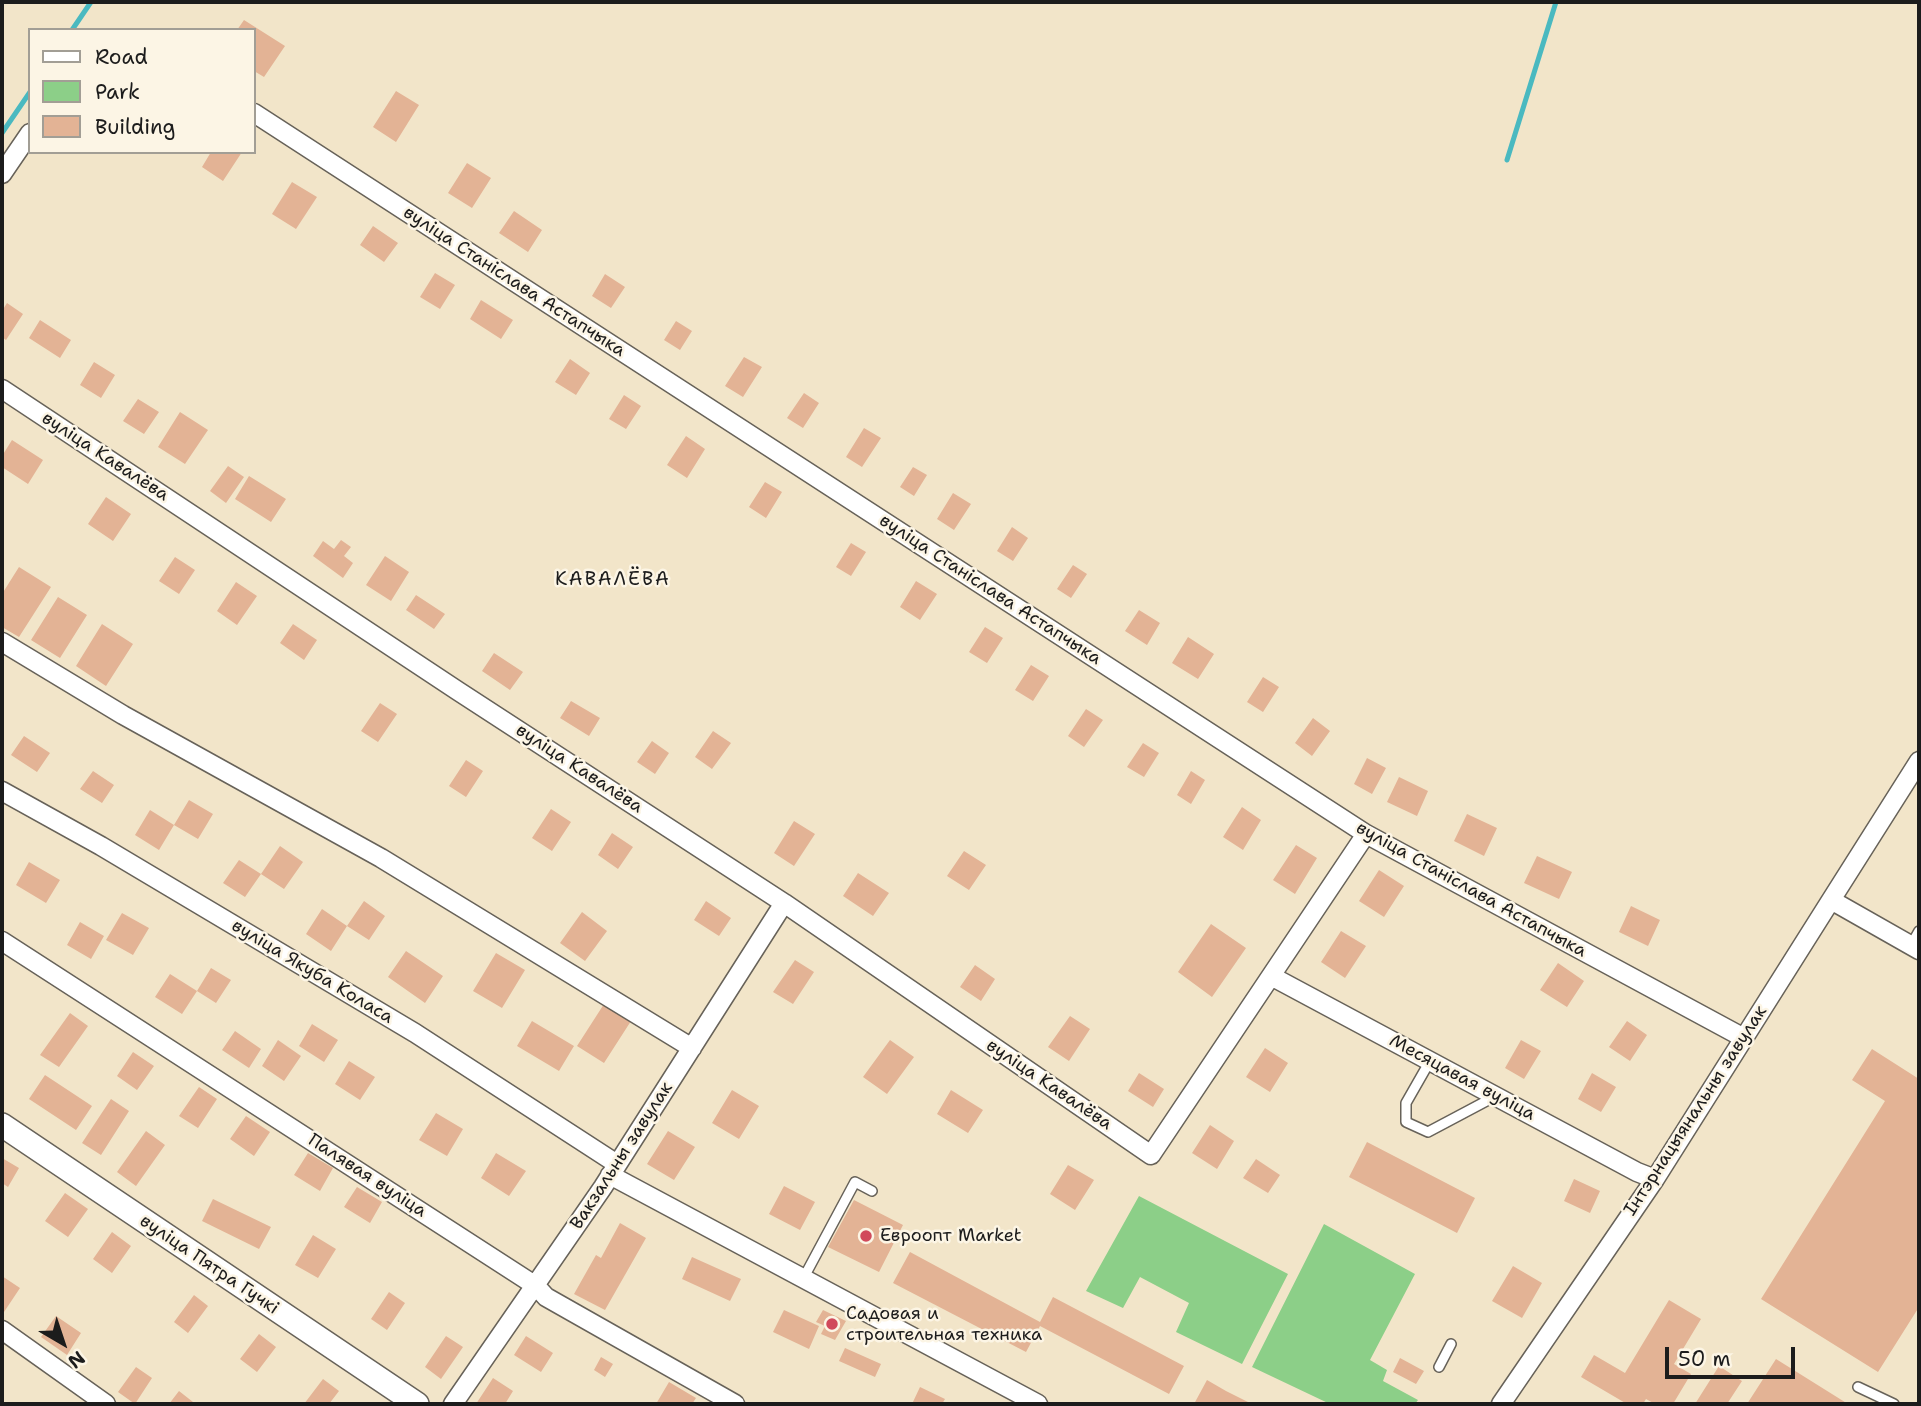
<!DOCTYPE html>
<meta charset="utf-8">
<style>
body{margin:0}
#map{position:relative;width:1921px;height:1406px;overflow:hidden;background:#f2e5c9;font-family:"Shantell Sans",sans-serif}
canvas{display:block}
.frame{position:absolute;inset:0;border:4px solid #1c1c1c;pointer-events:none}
.legend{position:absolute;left:28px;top:28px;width:228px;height:126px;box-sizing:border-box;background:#fcf5e5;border:2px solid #a29e95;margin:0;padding:9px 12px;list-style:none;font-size:21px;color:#1c1c1c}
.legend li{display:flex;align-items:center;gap:14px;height:35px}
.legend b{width:35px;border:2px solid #a29e95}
.north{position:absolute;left:28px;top:1308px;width:70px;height:70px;-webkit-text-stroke:5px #fcf5e5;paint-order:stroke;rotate:141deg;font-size:19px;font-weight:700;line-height:28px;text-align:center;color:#1c1c1c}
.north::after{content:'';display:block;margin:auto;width:24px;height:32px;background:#1c1c1c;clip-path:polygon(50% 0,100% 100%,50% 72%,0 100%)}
.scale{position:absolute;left:1665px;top:1347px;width:130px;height:32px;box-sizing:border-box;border:4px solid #1c1c1c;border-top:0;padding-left:9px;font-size:21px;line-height:24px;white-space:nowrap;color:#1c1c1c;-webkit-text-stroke:5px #fcf5e5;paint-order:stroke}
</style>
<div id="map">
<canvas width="1921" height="1406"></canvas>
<div class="frame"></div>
<ul class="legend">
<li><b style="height:9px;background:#fff"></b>Road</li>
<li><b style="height:19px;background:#8ccf88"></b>Park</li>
<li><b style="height:19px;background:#e3b395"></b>Building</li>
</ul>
<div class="north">N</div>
<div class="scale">50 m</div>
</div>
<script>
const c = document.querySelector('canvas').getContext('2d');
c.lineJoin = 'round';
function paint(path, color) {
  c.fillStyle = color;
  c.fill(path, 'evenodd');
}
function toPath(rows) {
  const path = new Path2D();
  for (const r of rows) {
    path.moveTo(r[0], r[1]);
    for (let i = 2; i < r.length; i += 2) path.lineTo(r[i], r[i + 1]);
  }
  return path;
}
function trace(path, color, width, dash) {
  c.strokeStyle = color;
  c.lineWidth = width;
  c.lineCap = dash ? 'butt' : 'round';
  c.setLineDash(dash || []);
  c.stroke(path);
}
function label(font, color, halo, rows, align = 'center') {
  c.font = font + ' "Shantell Sans",sans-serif';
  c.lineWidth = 5;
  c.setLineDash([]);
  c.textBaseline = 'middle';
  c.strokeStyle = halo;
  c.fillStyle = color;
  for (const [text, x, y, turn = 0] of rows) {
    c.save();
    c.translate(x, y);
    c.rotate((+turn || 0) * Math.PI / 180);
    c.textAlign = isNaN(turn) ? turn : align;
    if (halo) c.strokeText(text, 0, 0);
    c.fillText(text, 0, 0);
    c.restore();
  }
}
const green = toPath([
 [1139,1196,1288,1274,1242,1364,1176,1332,1189,1303,1140,1277,1123,1308,1086,1291],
 [1324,1224,1415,1274,1370,1360,1387,1370,1383,1381,1418,1400,1415,1404,1330,1404,1252,1367]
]);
const stream = toPath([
 [72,30,91,2],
 [2,133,30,92],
 [1507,160,1556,2]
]);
const building = toPath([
 [244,20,285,46,264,77,254,71,254,30,237,30],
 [396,91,419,105,396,142,373,127],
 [211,152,242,152,223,181,202,167],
 [467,163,491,178,472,208,448,193],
 [292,182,317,197,296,229,272,214],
 [514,211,542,230,528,252,499,233],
 [373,226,398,243,384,262,360,245],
 [435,273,455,285,440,309,420,297],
 [605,274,625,287,611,308,592,296],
 [481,300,513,320,501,339,470,319],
 [7,303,23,314,6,340,2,337,2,311],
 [40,320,71,340,60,358,29,338],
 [676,321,692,331,680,350,664,340],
 [744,357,762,367,743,397,725,386],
 [570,359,590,373,576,395,555,382],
 [94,362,115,375,101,398,80,385],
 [804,393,819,403,803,428,787,418],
 [624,395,641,406,626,429,609,419],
 [138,399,159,412,144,434,123,421],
 [180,412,208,430,185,464,158,447],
 [864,428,881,438,862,467,846,457],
 [686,436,705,449,687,478,667,465],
 [12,440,43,460,28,484,2,467,2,456],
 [228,466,244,477,226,503,210,491],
 [913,467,927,475,914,496,900,487],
 [249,476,286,499,271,522,235,499],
 [765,482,782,492,766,518,749,507],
 [953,493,971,504,954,530,937,519],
 [106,497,131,514,113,541,88,524],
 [1012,527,1028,538,1013,561,997,551],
 [341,540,351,547,344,556,353,563,343,578,313,556,323,541,334,549],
 [851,543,866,552,851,576,836,567],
 [385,556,409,572,391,601,366,585],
 [175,557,195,570,179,594,159,581],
 [1073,565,1087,574,1071,598,1057,589],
 [19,567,51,587,19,637,2,627,2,594],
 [916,581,937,594,920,620,900,607],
 [236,582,257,596,237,625,217,611],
 [416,595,445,614,434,629,406,610],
 [58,597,87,615,60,658,31,640],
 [1139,610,1160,623,1147,645,1125,631],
 [102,624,133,644,106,686,76,666],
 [293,624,317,640,304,660,280,643],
 [985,627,1003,638,987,663,969,652],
 [1188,637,1214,654,1198,679,1172,663],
 [494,653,523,672,510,690,482,671],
 [1031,665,1049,676,1033,701,1015,690],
 [1263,677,1279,687,1263,712,1247,702],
 [571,701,600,718,589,736,560,718],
 [380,703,397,714,378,742,361,731],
 [1086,709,1103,720,1084,747,1068,736],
 [1313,718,1330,731,1312,756,1295,743],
 [713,731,731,743,712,769,695,757],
 [24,736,50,753,37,772,11,755],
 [652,741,669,753,655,774,637,762],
 [1143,743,1159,753,1144,777,1127,767],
 [1367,758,1386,768,1372,794,1354,784],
 [466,760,483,771,466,797,449,786],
 [93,771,114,785,102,803,80,789],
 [1191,771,1205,780,1191,804,1177,795],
 [1399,777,1428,791,1417,816,1387,802],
 [189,800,213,814,198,839,174,825,159,850,135,835,150,810,174,825],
 [1242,807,1261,820,1243,850,1223,837],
 [551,809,571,822,552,851,532,838],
 [1467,814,1497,828,1484,856,1454,841],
 [794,821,815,834,794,866,774,853],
 [612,833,633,847,618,869,598,855],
 [1296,845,1317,858,1295,894,1273,880],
 [280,846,303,862,284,889,261,874],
 [964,851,986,865,969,890,947,876],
 [1537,856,1572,872,1559,899,1524,883],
 [239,860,261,874,245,897,223,883],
 [29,862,60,880,46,903,16,885],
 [1379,870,1404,886,1384,917,1359,901],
 [858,873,889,893,873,916,843,896],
 [364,901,385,916,369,940,347,926],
 [706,901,731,918,719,936,694,920],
 [1631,906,1660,920,1648,946,1619,932],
 [322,909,347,926,331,951,306,934],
 [582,912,607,931,585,961,560,943],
 [122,913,149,928,133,955,106,940],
 [80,922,104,936,91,959,67,945],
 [1211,924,1246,948,1212,997,1178,972],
 [1341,931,1366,946,1345,978,1321,962],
 [406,951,443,976,425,1003,388,977],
 [496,953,525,970,502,1008,473,991],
 [795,960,814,972,793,1004,773,992],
 [1558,963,1584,981,1567,1007,1540,990],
 [975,965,995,979,981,1001,960,987],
 [211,968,231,980,216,1003,197,991],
 [170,974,197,991,182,1014,155,997],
 [604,1004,631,1021,604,1063,577,1046],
 [70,1013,88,1026,59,1067,40,1055],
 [1070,1016,1090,1029,1069,1061,1048,1047],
 [532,1021,574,1046,559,1071,517,1046],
 [1627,1021,1647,1035,1630,1061,1609,1047],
 [312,1024,338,1040,324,1062,299,1046],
 [235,1031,261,1049,249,1068,222,1050],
 [278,1040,301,1056,284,1081,262,1066],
 [890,1040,914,1057,887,1094,863,1077],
 [1521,1040,1541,1051,1524,1079,1505,1068],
 [1265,1048,1288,1063,1270,1092,1246,1077],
 [1872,1049,1919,1079,1919,1307,1878,1372,1761,1299,1885,1101,1852,1080],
 [133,1052,154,1066,137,1090,117,1076],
 [349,1061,375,1077,360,1100,335,1084],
 [1139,1073,1164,1089,1153,1107,1128,1091],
 [1592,1073,1616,1087,1601,1112,1578,1099],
 [45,1075,92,1106,76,1130,29,1099],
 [199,1087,217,1099,198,1128,179,1116],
 [732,1090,759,1106,739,1139,712,1123],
 [951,1090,983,1110,968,1133,937,1114],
 [111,1099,129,1111,101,1155,82,1143],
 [436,1113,463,1129,447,1156,419,1140],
 [246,1116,270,1132,254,1156,230,1139],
 [1210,1125,1234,1141,1217,1169,1192,1153],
 [146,1131,165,1145,136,1186,117,1172],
 [668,1131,695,1147,674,1180,647,1164],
 [1367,1142,1475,1198,1457,1233,1349,1177],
 [308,1153,333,1168,320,1191,294,1175],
 [496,1153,526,1171,509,1196,481,1178],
 [2,1158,19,1168,8,1187,2,1183],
 [1256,1159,1280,1175,1268,1193,1243,1178],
 [1068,1165,1094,1180,1075,1210,1050,1194],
 [1574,1179,1600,1191,1590,1213,1564,1201],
 [784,1186,815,1202,800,1230,769,1214],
 [357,1187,382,1202,370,1223,344,1207],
 [65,1193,88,1209,68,1237,45,1221],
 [213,1199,271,1227,259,1249,202,1221],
 [854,1200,903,1225,879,1272,828,1247],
 [620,1223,646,1238,605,1310,574,1294,596,1255,601,1258],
 [112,1232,131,1246,112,1273,93,1259],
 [313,1235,336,1249,318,1278,295,1265],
 [910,1252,1040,1322,1053,1297,1184,1366,1169,1394,1040,1326,1026,1352,893,1283],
 [692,1257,741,1279,730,1301,682,1279],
 [1513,1266,1542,1283,1522,1318,1492,1301],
 [2,1276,20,1288,4,1312,2,1311],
 [389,1292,405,1303,387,1330,371,1319],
 [194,1295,208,1306,188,1333,174,1322],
 [1669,1300,1701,1319,1674,1364,1691,1374,1673,1404,1655,1404,1646,1399,1643,1404,1627,1404,1581,1377,1594,1355,1625,1373],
 [784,1310,819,1326,809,1349,773,1332],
 [823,1310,846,1321,835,1340,821,1334,825,1326,816,1322],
 [56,1316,81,1333,67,1355,41,1337],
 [259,1334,276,1347,257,1372,240,1359],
 [446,1336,463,1347,441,1379,425,1367],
 [526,1336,553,1353,541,1372,514,1355],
 [845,1348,881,1364,875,1377,839,1361],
 [601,1357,613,1364,605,1377,594,1370],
 [1400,1358,1424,1371,1416,1384,1393,1372],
 [1776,1359,1848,1404,1747,1404],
 [1719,1366,1742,1381,1727,1404,1695,1404],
 [136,1367,152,1378,135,1404,118,1392],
 [493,1378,513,1391,505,1404,476,1404],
 [323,1379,339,1391,329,1404,304,1404],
 [1207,1380,1226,1391,1252,1404,1194,1404],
 [669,1382,696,1398,692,1404,656,1404],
 [920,1387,945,1399,942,1404,912,1404],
 [179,1391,193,1402,192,1404,169,1404]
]);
const service = toPath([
 [1911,945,1919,931],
 [1430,1061,1406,1103,1406,1122,1428,1132,1494,1097],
 [803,1279,855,1182,872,1191],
 [1439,1367,1451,1344],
 [1858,1387,1894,1404]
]);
const minor = toPath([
 [254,113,1366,834,1744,1038],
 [2,174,30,133],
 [2,389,458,691,784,903,1151,1155,1366,834],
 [2,642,123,715,381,858,692,1048],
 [2,791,101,846,415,1033,617,1164],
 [1831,900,1919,761],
 [2,941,536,1286,546,1297,735,1404],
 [1271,976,1637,1172,1655,1179],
 [610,1175,1038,1404],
 [2,1330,106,1404],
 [453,1404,603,1187,784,903],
 [1501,1404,1655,1179,1831,900,1919,950]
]);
const tertiary = toPath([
 [2,1125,417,1404]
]);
const markers = [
 [866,1236,7,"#d1495b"],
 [832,1324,7,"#d1495b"]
];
const streetNames = [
 ["вуліца Станіслава Астапчыка",514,282,33],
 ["вуліца Кавалёва",105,457,33],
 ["вуліца Станіслава Астапчыка",990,590,33],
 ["вуліца Кавалёва",579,769,33],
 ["вуліца Станіслава Астапчыка",1471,890,29],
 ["вуліца Якуба Коласа",312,972,31],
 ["Месяцавая вуліца",1462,1078,28],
 ["вуліца Кавалёва",1049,1085,34],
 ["Інтэрнацыянальны завулак",1696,1111,-57],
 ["Вакзальны завулак",622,1156,-57],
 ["Палявая вуліца",367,1176,33],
 ["вуліца Пятра Гучкі",209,1265,34]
];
const poiNames = [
 ["Евроопт Market",880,1236],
 ["Садовая и",846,1314],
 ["строительная техника",846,1335]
];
const neighbourhoodNames = [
 ["КАВАЛЁВА",613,580]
];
paint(green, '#8ccf88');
trace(stream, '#4ab9c0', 5);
paint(building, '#e3b395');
trace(service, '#676259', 12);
trace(minor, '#676259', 21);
trace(tertiary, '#676259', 26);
trace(service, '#fff', 9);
trace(minor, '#fff', 18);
trace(tertiary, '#fff', 23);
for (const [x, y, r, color] of markers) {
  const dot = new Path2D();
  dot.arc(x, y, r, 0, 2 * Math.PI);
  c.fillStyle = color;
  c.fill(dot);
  trace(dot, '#fcf5e5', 2.5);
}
label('18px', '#1c1c1c', '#fcf5e5', streetNames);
label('18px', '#1c1c1c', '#fcf5e5', poiNames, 'left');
c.letterSpacing = '2px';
label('19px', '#1c1c1c', '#fcf5e5', neighbourhoodNames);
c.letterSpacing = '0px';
</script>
